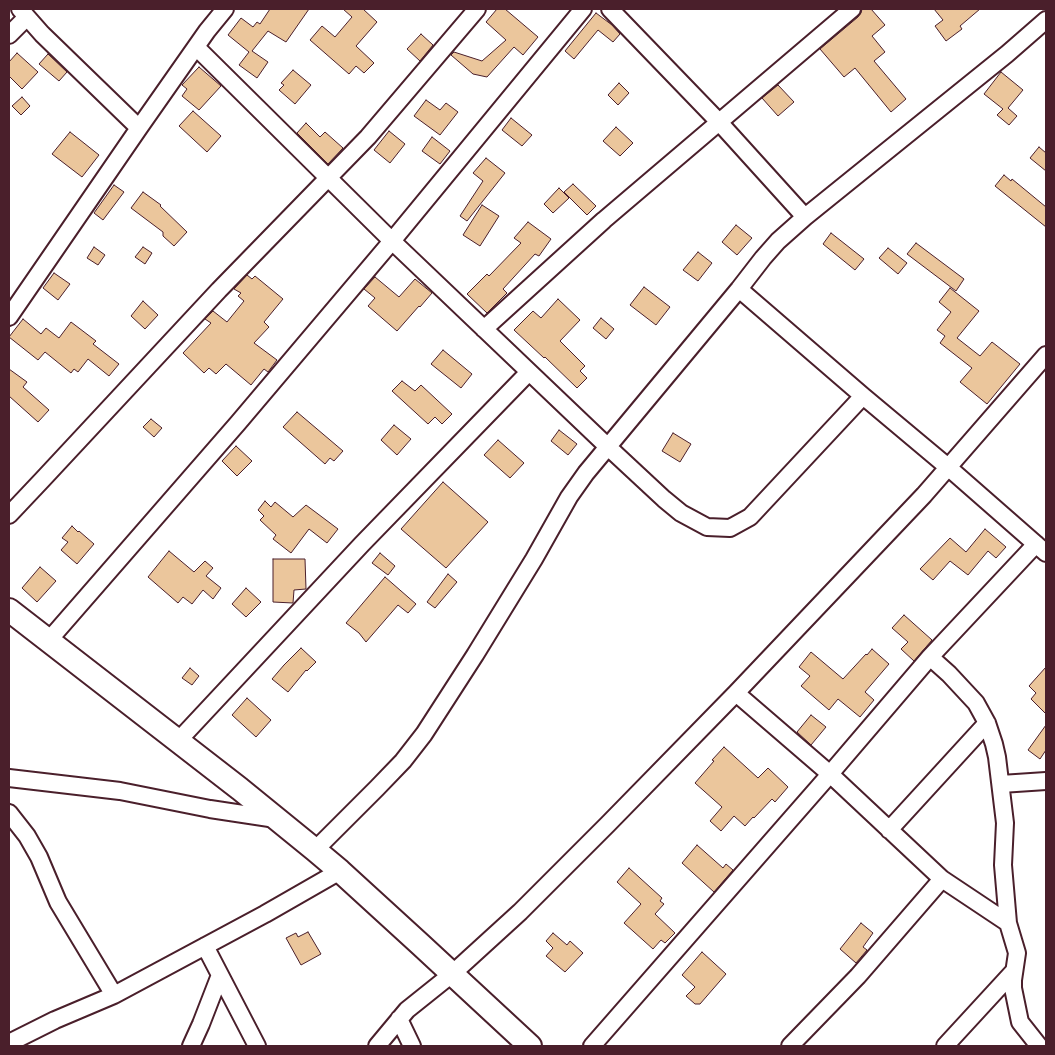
<!DOCTYPE html>
<style>
body{margin:0}
#map{position:relative;width:1055px;height:1055px;overflow:hidden;background:#fff;font-family:Kalam,sans-serif}
canvas{display:block}
.frame{position:absolute;inset:0;border:10px solid #4a1f2b;pointer-events:none}
</style>
<div id="map">
<canvas width="1055" height="1055"></canvas>
<div class="frame"></div>
</div>
<script>
const c = document.querySelector('canvas').getContext('2d');
c.lineJoin = 'round';
function paint(path, color) {
  c.fillStyle = color;
  c.fill(path, 'evenodd');
}
function toPath(rows) {
  const path = new Path2D();
  for (const r of rows) {
    path.moveTo(r[0], r[1]);
    for (let i = 2; i < r.length; i += 2) path.lineTo(r[i], r[i + 1]);
  }
  return path;
}
function trace(path, color, width, dash) {
  c.strokeStyle = color;
  c.lineWidth = width;
  c.lineCap = dash ? 'butt' : 'round';
  c.setLineDash(dash || []);
  c.stroke(path);
}
const building = toPath([
 [270,9,309,9,286,42,268,31,252,51,268,62,257,78,239,65,249,52,228,35,241,18,253,27,257,22,260,24,270,9],
 [343,9,363,9,377,22,356,46,374,63,364,73,356,66,349,74,310,40,322,26,335,37,352,17,343,9],
 [497,9,505,9,538,37,523,55,514,47,487,77,473,74,451,55,454,52,482,61,506,40,486,22,497,9],
 [862,9,871,9,885,25,872,36,885,52,874,61,906,99,891,112,855,68,844,77,820,49,858,17,861,13,862,9],
 [934,9,980,9,960,26,962,29,946,41,935,26,943,20,934,9],
 [596,13,612,25,620,34,613,42,598,30,574,59,565,51,596,13],
 [421,34,433,45,420,61,407,49,421,34],
 [17,53,38,72,22,89,9,76,9,62,17,53],
 [48,54,67,72,59,81,39,64,48,54],
 [199,67,221,86,199,110,182,96,187,89,182,85,199,67],
 [293,70,311,85,295,104,279,90,284,85,281,83,293,70],
 [1001,72,1023,90,1008,108,1017,116,1009,125,997,115,1003,109,984,94,1001,72],
 [619,83,629,93,618,105,608,95,619,83],
 [778,85,794,102,778,116,762,98,778,85],
 [22,97,30,106,21,115,12,106,22,97],
 [426,100,440,110,446,103,458,112,440,135,414,116,426,100],
 [193,111,221,136,207,152,179,126,193,111],
 [511,118,532,135,522,146,502,130,511,118],
 [306,123,320,137,325,132,343,148,328,164,297,133,306,123],
 [616,127,633,143,620,156,603,141,616,127],
 [389,131,405,144,390,163,374,150,389,131],
 [70,132,99,155,82,177,52,154,70,132],
 [432,137,450,151,440,164,422,151,432,137],
 [1039,147,1046,153,1046,171,1030,158,1039,147],
 [486,158,505,173,467,221,460,216,483,181,473,173,486,158],
 [1004,175,1011,181,1012,179,1046,207,1046,227,995,186,1004,175],
 [573,184,596,206,587,215,564,192,573,184],
 [114,185,124,192,103,220,94,213,114,185],
 [559,188,569,198,553,213,544,204,559,188],
 [143,192,161,205,160,206,187,232,174,246,163,236,163,232,131,208,143,192],
 [482,205,499,216,480,246,463,235,482,205],
 [528,222,551,239,539,256,535,254,503,289,507,293,487,313,467,294,487,274,489,276,521,243,514,238,528,222],
 [736,225,752,238,737,255,722,242,736,225],
 [831,233,864,259,855,270,823,244,831,233],
 [916,243,964,279,956,291,907,254,916,243],
 [94,247,105,255,98,265,87,258,94,247],
 [143,247,152,253,145,264,135,257,143,247],
 [888,248,907,263,898,274,879,258,888,248],
 [698,252,712,263,698,281,683,270,698,252],
 [54,273,70,284,58,300,43,288,54,273],
 [247,275,252,279,255,276,283,299,264,322,269,327,254,343,277,360,268,372,264,369,251,385,226,364,216,374,209,368,204,373,183,353,211,323,205,319,213,311,227,322,244,301,238,296,241,293,234,289,247,275],
 [375,277,399,297,415,279,432,293,420,307,419,306,397,331,368,306,375,298,364,289,375,277],
 [644,287,670,307,656,325,630,305,644,287],
 [950,288,979,311,957,338,980,356,992,342,1020,364,987,404,960,382,972,368,940,343,945,336,937,330,951,312,939,302,950,288],
 [558,299,580,320,560,341,585,366,580,371,587,378,577,388,545,357,544,358,514,330,533,311,541,318,558,299],
 [143,301,158,315,145,329,131,316,143,301],
 [601,318,614,329,606,339,593,328,601,318],
 [23,319,41,334,46,328,59,338,71,322,96,341,93,344,119,364,109,376,88,359,78,372,74,369,71,373,45,352,38,360,9,337,23,319],
 [443,350,472,374,461,388,431,364,443,350],
 [9,369,27,382,23,387,49,410,38,422,9,396,9,369],
 [402,381,415,391,421,385,452,414,442,424,435,417,428,424,392,391,402,381],
 [297,412,343,451,334,461,330,458,325,464,283,427,297,412],
 [151,419,162,428,154,437,143,427,151,419],
 [394,425,411,439,397,455,381,440,394,425],
 [559,430,577,444,568,455,551,441,559,430],
 [673,433,691,444,680,462,662,451,673,433],
 [498,440,524,463,510,478,484,455,498,440],
 [236,446,252,461,237,476,222,461,236,446],
 [443,482,488,522,446,568,401,529,443,482],
 [265,501,271,507,275,502,293,517,306,505,338,529,327,543,309,529,291,553,273,539,276,535,260,520,264,516,258,510,265,501],
 [72,526,78,532,79,531,94,544,77,564,61,550,68,542,62,538,72,526],
 [985,529,1006,547,996,558,988,551,968,575,950,561,933,580,920,569,950,538,966,552,985,529],
 [169,551,194,572,205,561,213,568,206,576,221,588,213,599,203,590,192,604,183,597,178,603,148,577,169,551],
 [380,553,395,566,388,575,372,563,380,553],
 [273,559,305,559,306,589,294,590,293,603,273,602,273,559],
 [40,567,56,581,37,602,22,588,40,567],
 [448,574,457,582,435,608,427,602,448,574],
 [385,577,416,604,408,613,398,605,366,642,359,633,346,623,385,577],
 [246,588,261,602,246,617,232,604,246,588],
 [904,615,932,640,914,661,901,649,908,642,892,628,904,615],
 [301,648,316,662,307,671,306,670,288,692,272,679,284,665,301,648],
 [872,649,889,664,865,692,874,700,860,717,838,699,829,710,801,686,810,676,799,667,811,652,843,679,866,654,867,655,872,649],
 [1046,667,1046,714,1031,699,1036,693,1029,686,1046,667],
 [190,668,199,676,192,685,182,678,190,668],
 [247,698,271,720,256,737,232,715,247,698],
 [811,715,826,727,811,745,797,732,811,715],
 [1046,725,1046,750,1040,759,1028,750,1046,725],
 [724,747,758,778,768,768,788,787,775,802,772,799,754,818,753,817,745,826,734,816,721,831,710,821,722,807,695,783,714,761,712,760,724,747],
 [697,845,723,868,726,864,733,870,714,892,682,863,697,845],
 [629,868,662,898,660,901,664,904,655,914,675,933,665,943,661,940,653,949,624,923,641,904,617,882,629,868],
 [861,923,873,933,863,947,867,950,856,963,840,949,861,923],
 [308,932,321,954,301,965,286,938,296,933,298,937,308,932],
 [553,933,567,945,570,941,583,953,565,972,546,956,553,948,546,941,553,933],
 [702,952,726,974,700,1004,695,1004,686,996,695,987,682,975,702,952]
]);
const street = toPath([
 [20,9,42,34,139,128],
 [610,9,719,122,805,217],
 [9,35,27,17],
 [196,47,392,241,607,446,664,499,681,513,707,527,730,528,750,517,863,396],
 [739,289,863,396,949,468,1046,553],
 [9,317,139,128,207,31,225,9],
 [484,329,604,220,852,9],
 [9,515,43,479,219,290,368,137,477,9],
 [49,640,238,423,392,241,583,9],
 [930,657,949,674,976,703,987,723,994,744,997,757,1005,823,1003,865,1008,923],
 [736,693,830,774,942,879,1008,923,1017,953,1013,980,1013,988,1020,1022,1039,1046],
 [178,741,362,544,529,372],
 [9,778,120,791,210,809,276,819],
 [1001,784,1046,781],
 [9,813,27,836,39,857,58,902,114,995,265,914,340,871],
 [889,830,987,723],
 [315,850,377,788,403,761,424,734,475,655,534,559,569,497,586,473,739,289,763,258,778,241,805,217,1007,54,1046,20],
 [205,946,257,1046],
 [399,1019,412,1046],
 [9,1043,55,1020,114,995],
 [191,1046,201,1024,220,975],
 [377,1046,407,1010,452,974,520,912,608,824,736,693,924,495,1046,355],
 [592,1046,824,781,930,657,1036,544],
 [790,1046,858,976,942,879],
 [945,1046,1014,971]
]);
const secondary = toPath([
 [9,610,240,789,315,850,340,871,421,945,530,1046]
]);
paint(building, '#ebc69c');
trace(building, '#4a1f2b', 1);
trace(street, '#4a1f2b', 20);
trace(secondary, '#4a1f2b', 26);
trace(street, '#fff', 16);
trace(secondary, '#fff', 22);
</script>
